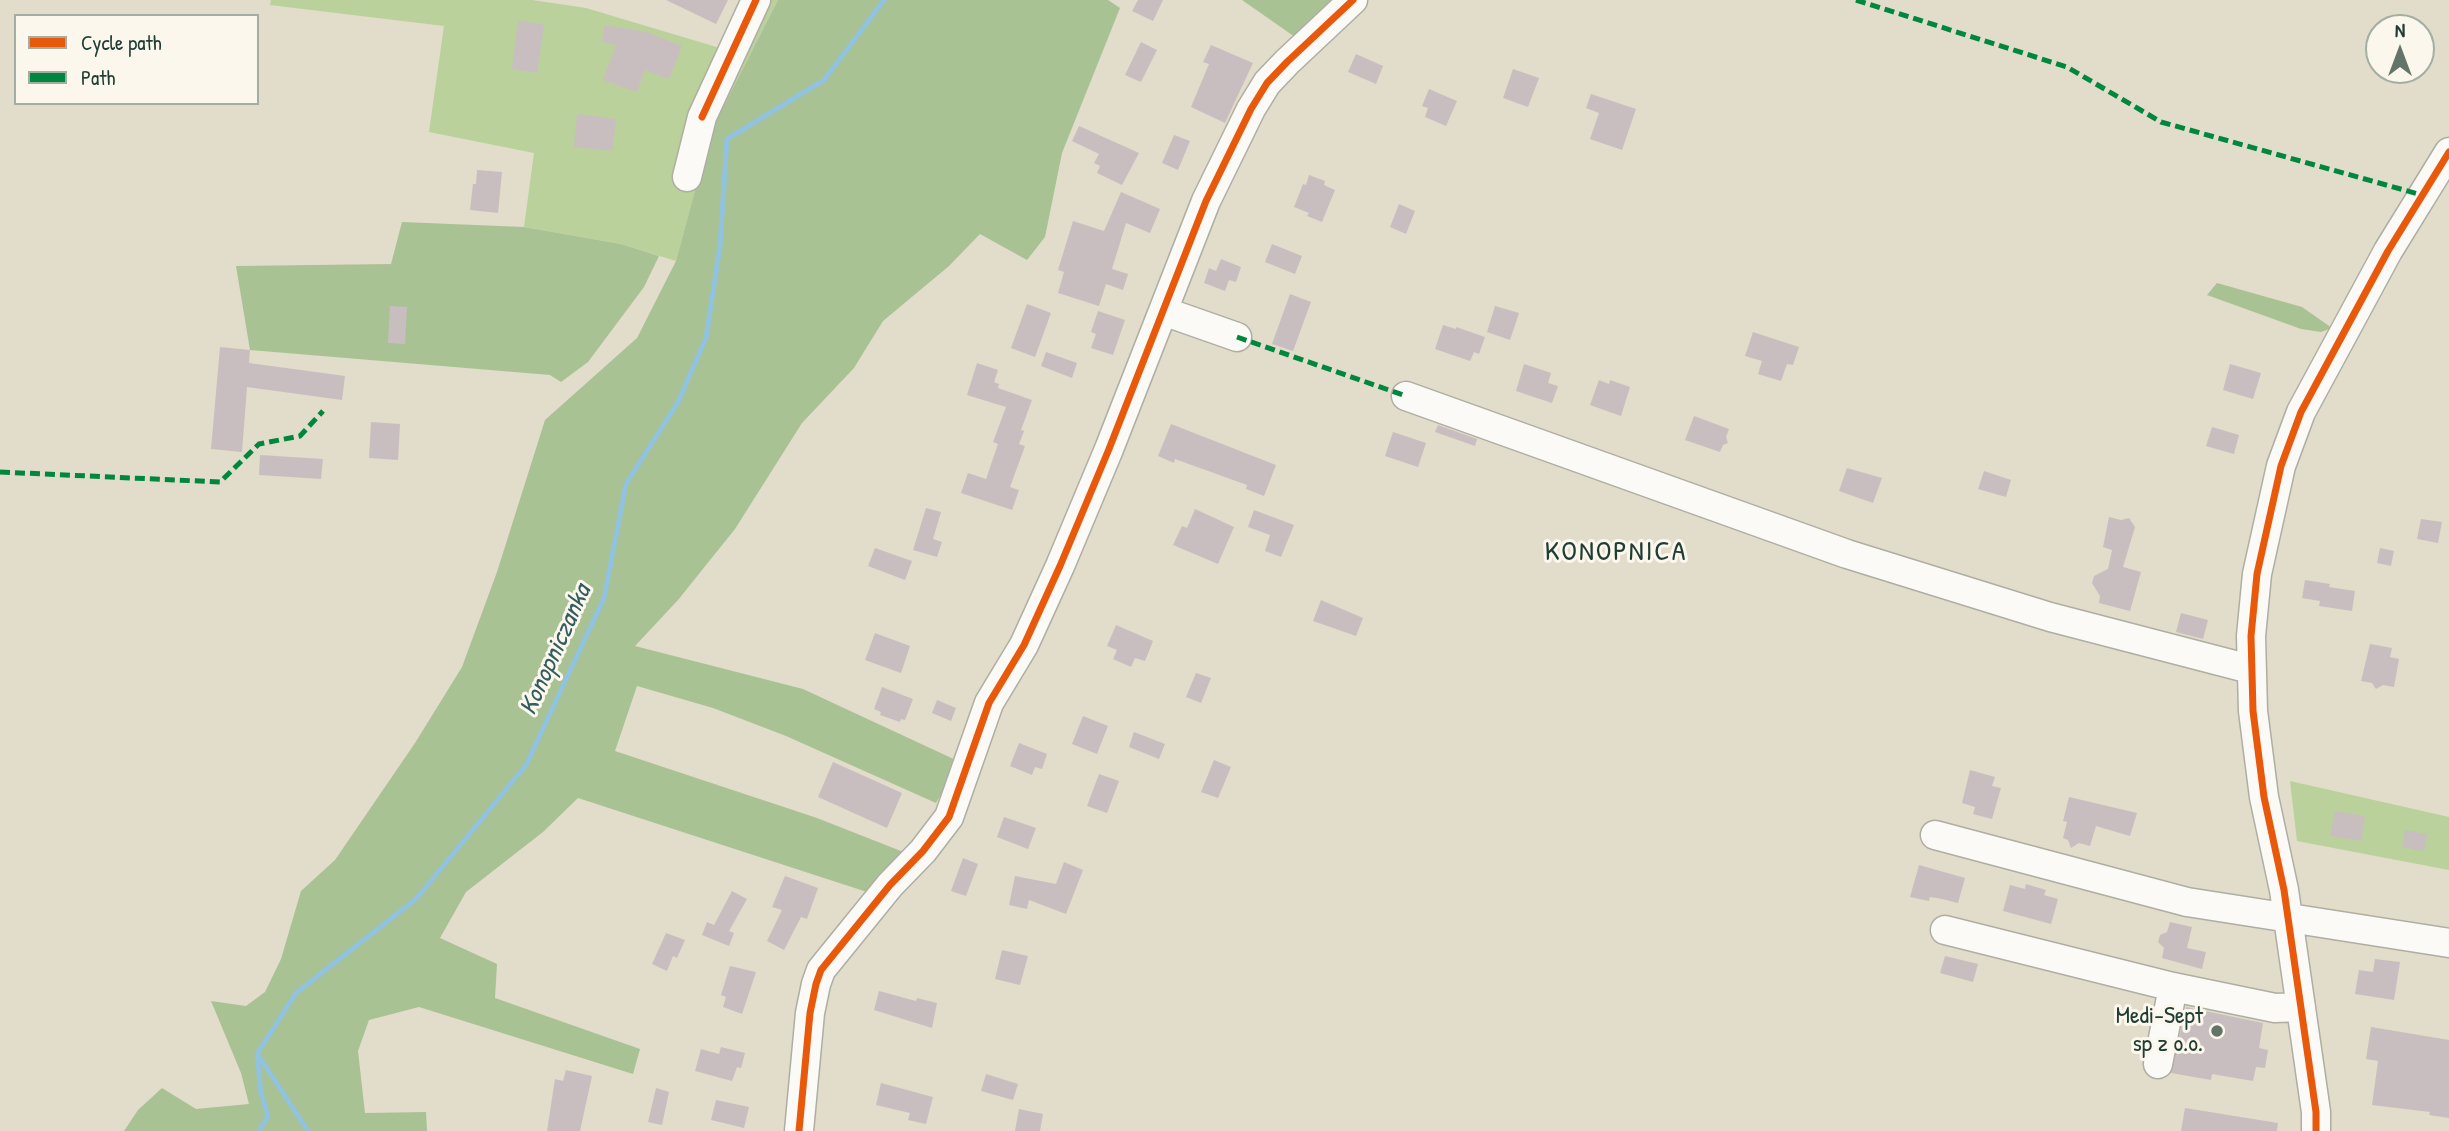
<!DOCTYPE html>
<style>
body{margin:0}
#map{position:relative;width:2449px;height:1131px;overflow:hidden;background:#e2dcca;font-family:"Patrick Hand",sans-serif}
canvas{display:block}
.legend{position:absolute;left:14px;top:14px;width:245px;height:91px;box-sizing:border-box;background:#fbf7ec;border:2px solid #a3ada2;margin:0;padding:9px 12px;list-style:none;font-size:21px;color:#1f3d34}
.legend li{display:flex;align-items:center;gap:14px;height:35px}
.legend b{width:35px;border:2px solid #a3ada2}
.north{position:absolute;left:2365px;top:14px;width:70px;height:70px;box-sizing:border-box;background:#fbf7ec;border:2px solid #a3ada2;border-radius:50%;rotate:0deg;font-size:19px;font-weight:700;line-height:28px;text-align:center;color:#1f3d34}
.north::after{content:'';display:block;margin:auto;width:24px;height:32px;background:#637568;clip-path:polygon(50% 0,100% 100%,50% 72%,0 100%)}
</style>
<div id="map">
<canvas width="2449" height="1131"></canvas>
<ul class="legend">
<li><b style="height:9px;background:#e8590c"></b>Cycle path</li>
<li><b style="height:9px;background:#00873e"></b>Path</li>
</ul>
<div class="north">N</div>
</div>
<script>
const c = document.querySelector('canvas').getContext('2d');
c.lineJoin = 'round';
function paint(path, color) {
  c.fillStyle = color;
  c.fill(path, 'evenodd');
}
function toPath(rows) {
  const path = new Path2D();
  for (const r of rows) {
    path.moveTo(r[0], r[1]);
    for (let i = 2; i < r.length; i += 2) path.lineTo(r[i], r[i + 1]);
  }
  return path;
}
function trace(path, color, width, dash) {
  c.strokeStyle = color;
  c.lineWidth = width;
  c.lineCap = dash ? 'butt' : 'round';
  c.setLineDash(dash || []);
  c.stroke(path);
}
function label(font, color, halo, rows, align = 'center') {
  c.font = font + ' "Patrick Hand",sans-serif';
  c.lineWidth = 6;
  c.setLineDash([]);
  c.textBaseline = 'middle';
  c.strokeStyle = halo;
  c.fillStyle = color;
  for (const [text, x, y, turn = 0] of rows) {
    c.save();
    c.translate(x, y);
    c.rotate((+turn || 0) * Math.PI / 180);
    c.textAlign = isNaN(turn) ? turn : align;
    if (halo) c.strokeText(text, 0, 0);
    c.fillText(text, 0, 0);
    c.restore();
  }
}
const green = toPath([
 [271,0,532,0,586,8,723,49,745,0,778,0,711,131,676,261,621,244,524,227,534,153,429,132,444,26,270,5],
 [2290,781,2449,817,2449,870,2297,841]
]);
const forest = toPath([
 [778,0,1108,0,1120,8,1062,153,1045,237,1027,260,980,234,949,266,883,321,854,368,802,423,735,529,678,600,635,646,803,689,960,762,936,803,786,736,713,708,637,686,615,751,817,818,906,853,867,892,578,798,543,832,466,892,440,938,497,964,495,998,640,1049,633,1074,419,1007,369,1020,358,1051,365,1113,426,1112,427,1131,124,1131,138,1110,162,1088,196,1109,249,1104,241,1073,211,1001,246,1006,265,992,281,959,301,891,335,860,415,743,462,667,497,572,545,420,637,338,676,261,711,131],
 [1242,0,1333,0,1295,37],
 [402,222,524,227,621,244,659,256,644,287,588,362,561,382,550,375,250,350,236,266,391,264],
 [2217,283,2302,307,2332,328,2321,332,2301,329,2207,295]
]);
const stream = toPath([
 [258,1055,308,1131],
 [259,1131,268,1116,261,1093,257,1054,296,993,416,899,526,765,604,598,626,484,678,402,706,338,720,246,727,139,824,80,884,0]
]);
const building = toPath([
 [666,0,728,0,716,24],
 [1138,0,1163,0,1153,21,1132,11],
 [518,21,544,24,537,73,512,69],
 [604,25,647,32,682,46,669,79,645,70,637,92,603,80,616,45,602,42],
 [1141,42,1157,50,1141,82,1125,75],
 [1211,45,1253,63,1225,123,1191,107,1209,64,1203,62],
 [1356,54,1383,66,1376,84,1348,72],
 [1513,69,1539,78,1528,107,1503,98],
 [1429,89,1457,101,1446,126,1425,117,1428,108,1422,106],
 [1591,94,1636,109,1622,150,1590,139,1599,113,1586,108],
 [577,114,616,119,612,151,574,147],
 [1079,126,1139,153,1122,185,1097,173,1100,166,1094,163,1099,154,1072,141],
 [1174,135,1190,141,1178,170,1162,163],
 [477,170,502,172,498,213,470,210,473,184,476,184],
 [1309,175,1325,181,1324,185,1335,190,1322,222,1307,216,1309,213,1294,207,1303,184,1306,185],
 [1121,192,1160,209,1150,233,1126,223,1112,269,1128,274,1123,290,1106,284,1099,306,1058,293,1064,272,1058,270,1073,221,1104,231],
 [1399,204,1415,211,1406,234,1390,227],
 [1272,244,1302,256,1295,274,1265,262],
 [1221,259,1241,267,1236,282,1229,280,1225,291,1204,283,1209,268,1216,271],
 [1290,294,1311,302,1293,351,1272,344],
 [1027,304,1051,313,1035,357,1011,348],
 [390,306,407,307,405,344,388,343],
 [1495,306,1519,313,1510,340,1487,332],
 [1098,311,1125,320,1113,355,1091,348,1096,334,1091,332],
 [1443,325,1456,329,1456,327,1485,337,1479,354,1474,352,1470,361,1435,349],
 [1753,332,1799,347,1793,365,1787,364,1781,381,1758,374,1762,361,1745,356],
 [220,347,250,350,249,363,345,376,342,400,247,387,242,452,211,449],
 [1046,352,1077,363,1072,378,1041,366],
 [977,363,998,370,994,382,999,384,998,388,1032,400,1021,430,1024,431,1019,444,1025,446,1010,487,1019,490,1012,510,961,493,968,473,986,479,998,444,993,442,1006,407,967,395],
 [1524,364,1551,373,1548,383,1558,386,1552,403,1516,391],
 [2230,364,2261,373,2253,399,2223,390],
 [1599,380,1609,384,1610,380,1630,387,1621,416,1590,405],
 [1694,416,1729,429,1726,437,1728,443,1723,445,1720,452,1685,440],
 [371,422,400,424,398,460,369,458],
 [1171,424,1276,465,1264,496,1246,489,1247,485,1175,459,1174,463,1158,456],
 [1438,425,1477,439,1475,446,1435,432],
 [2212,427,2239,435,2234,454,2206,446],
 [1393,432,1426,443,1418,467,1385,456],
 [260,455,323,459,321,479,259,475],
 [1847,468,1882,478,1873,503,1839,491],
 [1984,471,2011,480,2006,497,1978,489],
 [926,508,941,512,933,539,942,542,937,557,913,550],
 [1195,509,1234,527,1218,564,1173,545,1182,526,1187,528],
 [1254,510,1294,525,1281,557,1265,551,1270,535,1248,527],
 [2109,517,2121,520,2129,518,2135,527,2123,567,2141,572,2130,611,2099,603,2100,596,2092,583,2094,576,2108,569,2112,550,2103,547],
 [2421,519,2442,522,2438,543,2417,539],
 [875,548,912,561,905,580,868,566],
 [2380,548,2394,551,2391,566,2377,563],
 [2305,580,2330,584,2329,587,2355,591,2352,611,2319,606,2320,601,2302,598],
 [1321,600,1363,618,1356,636,1313,621],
 [2181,613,2208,620,2203,639,2176,632],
 [1116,625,1153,641,1145,661,1135,658,1131,667,1113,659,1117,650,1107,646],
 [875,633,910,646,901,673,865,660],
 [2370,644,2392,648,2390,657,2399,659,2394,687,2383,685,2376,689,2372,683,2361,681],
 [1196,673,1211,678,1201,703,1186,697],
 [882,687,913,699,905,720,901,719,900,722,880,715,881,712,874,709],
 [937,700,956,708,951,721,932,713],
 [1083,716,1108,726,1097,754,1072,744],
 [1134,732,1165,744,1159,759,1129,747],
 [1019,743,1047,754,1042,769,1035,767,1032,775,1010,766],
 [1214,760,1231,767,1218,798,1201,792],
 [833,762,902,793,887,828,818,797],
 [1970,770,1995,777,1992,786,2001,788,1992,819,1973,814,1975,807,1962,803],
 [1099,774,1119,781,1107,813,1087,806],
 [2069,797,2137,813,2130,836,2096,826,2090,846,2079,843,2071,848,2068,840,2063,838,2067,822,2063,821],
 [2335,811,2365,816,2361,841,2330,836],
 [1004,817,1036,828,1028,849,997,837],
 [2405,830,2427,834,2424,851,2402,847],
 [963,858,978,864,966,896,951,891],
 [1064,862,1083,870,1066,914,1029,900,1027,909,1009,905,1015,876,1056,884],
 [1919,865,1965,878,1958,903,1942,899,1930,897,1929,901,1910,897],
 [785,876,818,888,807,919,801,917,784,950,767,941,782,910,772,907],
 [2026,884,2046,890,2044,895,2058,899,2051,924,2003,911,2010,885,2025,889],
 [732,891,747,899,729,931,734,933,729,946,702,935,707,922,714,925],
 [2170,922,2192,927,2187,948,2206,952,2202,969,2162,958,2164,948,2158,942,2160,935,2167,932],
 [666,933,685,940,677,958,673,956,667,971,652,964],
 [1002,950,1028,956,1020,985,995,979],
 [1945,956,1978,964,1973,982,1940,973],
 [2375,959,2400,962,2394,1000,2355,994,2359,970,2373,972],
 [730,966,756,972,742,1014,723,1007,726,997,721,995],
 [879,991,916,1001,917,998,937,1003,932,1028,874,1010],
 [2186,1007,2263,1023,2259,1048,2268,1050,2265,1068,2256,1067,2253,1081,2212,1074,2211,1080,2171,1073],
 [2371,1027,2449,1040,2449,1118,2429,1115,2430,1112,2372,1105,2378,1061,2366,1059],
 [721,1047,745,1053,741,1068,737,1067,732,1081,695,1071,701,1049,719,1054],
 [566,1070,592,1076,580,1131,547,1131,555,1079,563,1081],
 [986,1074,1018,1084,1013,1100,981,1091],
 [881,1083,933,1097,926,1124,908,1120,910,1113,876,1105],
 [656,1088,669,1092,662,1125,648,1122],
 [716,1100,749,1107,744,1128,711,1120],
 [2185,1108,2278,1123,2277,1131,2181,1131],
 [1019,1109,1043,1114,1040,1131,1015,1131]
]);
const minor = toPath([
 [687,177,702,117,756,0],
 [1163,311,1237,337],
 [1406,396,1847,554,2050,617,2250,669],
 [1935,835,2187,902,2449,943],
 [1945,930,2173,987,2275,1008,2301,1007],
 [2158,1064,2173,987],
 [799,1131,810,1013,816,984,821,970,890,885,923,851,949,817,989,703,1024,645,1060,566,1109,449,1206,201,1251,109,1267,83,1287,62,1353,0],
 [2316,1131,2316,1112,2284,890,2264,797,2253,711,2251,636,2257,574,2281,466,2301,412,2388,251,2449,152]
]);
const quiet = toPath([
 [1856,0,2067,67,2161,122,2422,195],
 [1237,337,1406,396],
 [0,472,220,482,259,444,300,436,323,411]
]);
const cycleway = toPath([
 [702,117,756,0],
 [799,1131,810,1013,816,984,821,970,890,885,923,851,949,817,989,703,1024,645,1060,566,1109,449,1206,201,1251,109,1267,83,1287,62,1353,0],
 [2316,1131,2316,1112,2284,890,2264,797,2253,711,2251,636,2257,574,2281,466,2301,412,2388,251,2449,152]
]);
const markers = [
 [2217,1031,7,"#637568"]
];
const poiNames = [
 ["Medi-Sept",2203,1017],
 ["sp z o.o.",2203,1045]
];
const waterNames = [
 ["Konopniczanka",556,650,-66]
];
const quarterNames = [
 ["KONOPNICA",1616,553]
];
paint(green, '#bad19c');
paint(forest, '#a9c294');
trace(stream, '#91c2de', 5);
paint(building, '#c9bebf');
trace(minor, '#afaea2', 31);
trace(minor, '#fbfaf7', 28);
trace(quiet, '#00873e', 5, [10, 5]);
trace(cycleway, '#e8590c', 7);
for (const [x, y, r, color] of markers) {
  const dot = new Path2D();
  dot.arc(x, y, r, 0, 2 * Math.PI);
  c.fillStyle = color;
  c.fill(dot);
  trace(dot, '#fbf7ec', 2.5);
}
label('24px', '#1f3d34', '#fbf7ec', poiNames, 'right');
label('italic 26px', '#335c60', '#fbf7ec', waterNames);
c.letterSpacing = '2px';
label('28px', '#1f3d34', '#fbf7ec', quarterNames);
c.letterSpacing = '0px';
</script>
